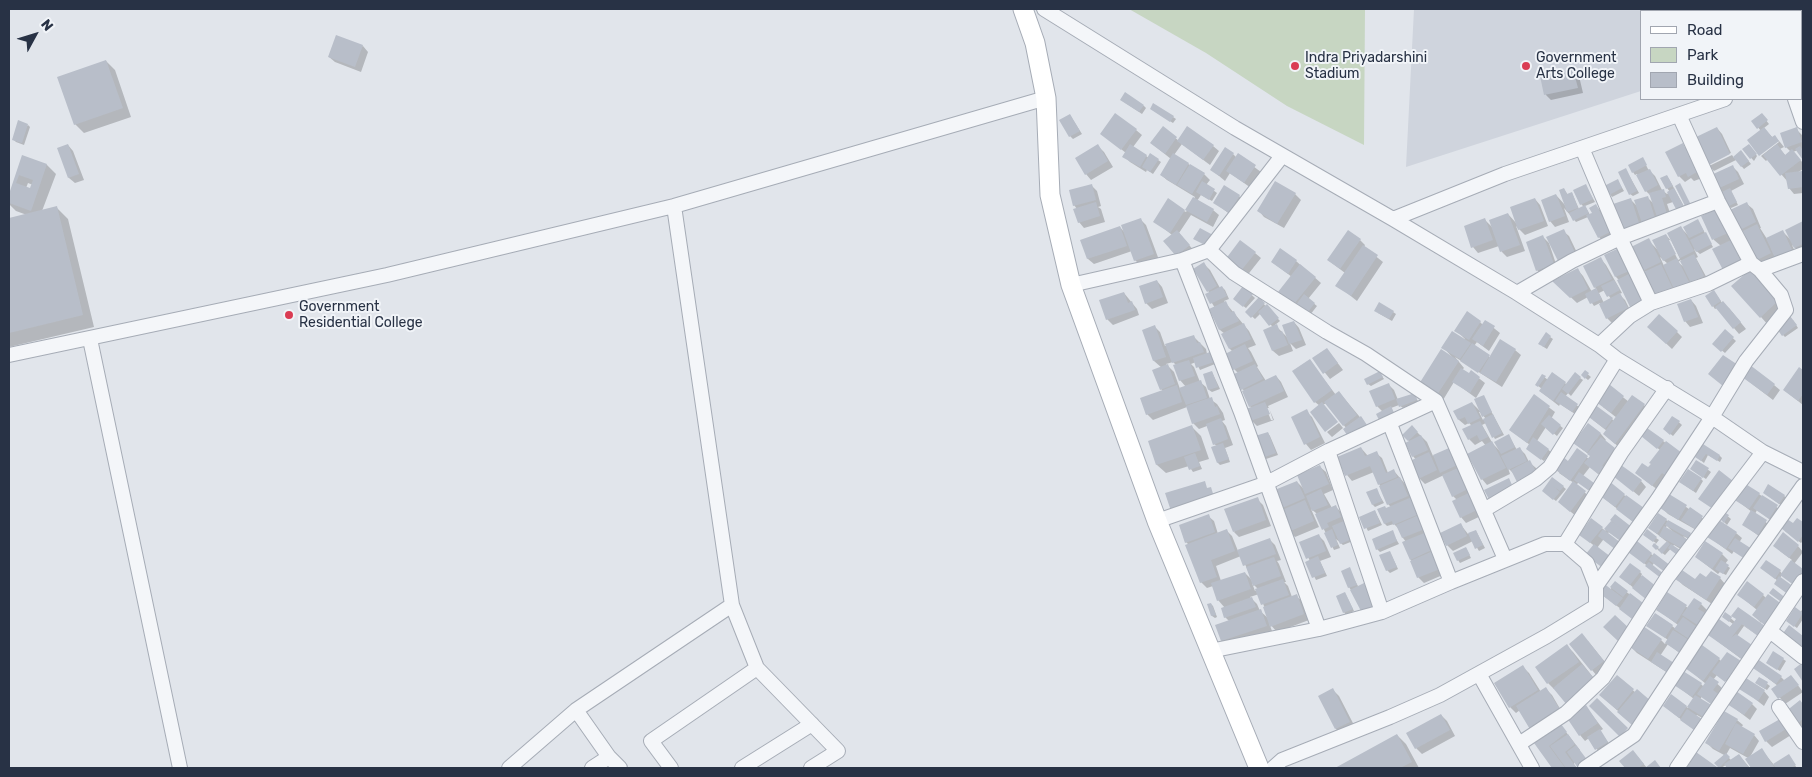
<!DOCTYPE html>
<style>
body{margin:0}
#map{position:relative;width:1812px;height:777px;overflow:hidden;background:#e1e5eb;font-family:Rubik,sans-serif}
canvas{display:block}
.frame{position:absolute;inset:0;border:10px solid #283245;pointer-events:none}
.legend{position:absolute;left:1640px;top:10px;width:162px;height:90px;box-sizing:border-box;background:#f1f4f8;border:1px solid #a1a6b0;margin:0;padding:6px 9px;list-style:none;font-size:15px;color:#283245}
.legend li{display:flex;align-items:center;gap:10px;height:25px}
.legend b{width:25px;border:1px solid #a1a6b0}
.north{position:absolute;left:10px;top:10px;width:50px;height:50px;-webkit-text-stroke:4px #f1f4f8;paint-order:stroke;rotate:51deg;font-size:14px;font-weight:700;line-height:20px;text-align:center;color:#283245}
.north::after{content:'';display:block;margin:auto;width:18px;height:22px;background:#283245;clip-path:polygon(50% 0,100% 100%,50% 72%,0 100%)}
</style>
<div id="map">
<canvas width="1812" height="777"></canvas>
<div class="frame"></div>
<ul class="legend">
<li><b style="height:6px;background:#fff"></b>Road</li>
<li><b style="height:14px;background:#c7d6c2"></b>Park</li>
<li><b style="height:14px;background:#b8bec9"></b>Building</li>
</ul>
<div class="north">N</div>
</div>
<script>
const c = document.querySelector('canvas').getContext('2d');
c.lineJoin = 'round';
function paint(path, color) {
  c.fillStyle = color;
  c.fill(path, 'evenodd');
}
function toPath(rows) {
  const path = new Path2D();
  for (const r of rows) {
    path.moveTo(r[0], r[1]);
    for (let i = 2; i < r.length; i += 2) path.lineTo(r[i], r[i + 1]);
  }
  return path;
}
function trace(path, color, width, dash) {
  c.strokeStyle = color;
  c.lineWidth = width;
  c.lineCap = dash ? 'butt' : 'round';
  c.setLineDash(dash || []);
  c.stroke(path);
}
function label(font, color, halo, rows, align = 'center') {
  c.font = font + ' Rubik,sans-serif';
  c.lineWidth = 4;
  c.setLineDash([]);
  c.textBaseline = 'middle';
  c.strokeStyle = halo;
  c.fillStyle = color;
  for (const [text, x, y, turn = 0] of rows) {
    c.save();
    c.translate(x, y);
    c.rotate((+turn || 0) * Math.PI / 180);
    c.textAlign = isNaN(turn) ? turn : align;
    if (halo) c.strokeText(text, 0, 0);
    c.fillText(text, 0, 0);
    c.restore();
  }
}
const built = toPath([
 [1414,9,1803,9,1803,39,1801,40,1801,11,1641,11,1641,91,1406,167]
]);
const green = toPath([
 [1129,9,1365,9,1364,145,1287,106,1206,53]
]);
const shadow = toPath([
 [1803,10,1803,48,1801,49,1801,11],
 [363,46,368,52,361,72,335,62,329,57],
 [106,61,115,70,131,117,84,133,75,124],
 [1573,70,1579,76,1583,93,1551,100,1546,95,1541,77],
 [1124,102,1144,106,1146,108,1142,114],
 [1154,111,1173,117,1176,119,1173,123],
 [1761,114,1769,124,1764,128,1773,138,1774,136,1780,142,1784,147,1780,149,1786,156,1791,152,1786,147,1781,134,1796,129,1802,135,1803,158,1798,150,1793,152,1803,163,1803,169,1797,173,1803,174,1803,193,1794,194,1789,188,1788,182,1768,159,1766,161,1761,156,1779,142,1777,140,1759,154,1749,141,1761,131,1753,121],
 [1070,115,1082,134,1073,139,1070,136],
 [28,125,30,127,24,145,16,142,13,139],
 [1163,128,1179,141,1213,146,1219,151,1210,165,1182,144,1174,155,1204,174,1210,180,1206,185,1217,193,1212,201,1201,195,1197,201,1213,210,1219,215,1213,227,1191,215,1179,233,1195,252,1177,256,1172,235,1155,221,1184,211,1186,212,1195,197,1167,180,1161,175,1171,159,1151,143],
 [1717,128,1722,134,1731,153,1708,163],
 [1136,130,1142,135,1133,147,1149,158,1158,160,1161,162,1153,174,1147,170,1146,172,1130,162,1124,156,1126,153,1102,134],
 [68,145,73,151,84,180,75,183,69,178],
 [1682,145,1688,150,1702,178,1694,181,1691,178,1685,182,1679,176],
 [1098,146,1104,152,1113,167,1091,180,1086,174],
 [1751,148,1757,156,1754,161,1744,150],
 [1233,154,1236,157,1238,155,1261,172,1251,188,1230,173,1225,181,1212,170],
 [1743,154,1751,164,1744,169,1736,160,1714,171,1709,166,1732,155,1734,158],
 [23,157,47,165,56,174,42,211,57,208,68,219,94,327,9,347,9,219,27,215,16,211,9,204,9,198],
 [28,183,33,185,31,190,26,188],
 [1643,159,1648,169,1655,176,1662,190,1667,194,1670,192,1667,188,1667,176,1669,179,1686,210,1673,202,1667,204,1673,222,1629,237,1631,200,1637,206,1647,197,1654,204,1652,197,1646,191,1637,174,1635,175,1633,172],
 [1732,166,1738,172,1744,184,1731,191,1738,205,1731,208,1732,210,1747,204,1753,209,1761,228,1760,228,1767,239,1783,232,1791,240,1787,230,1803,222,1803,252,1801,253,1792,245,1797,256,1764,265,1758,259,1746,234,1741,229,1731,208,1728,206,1723,193,1718,188],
 [1626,170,1639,193,1633,196,1630,194],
 [1618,181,1624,191,1612,197,1610,194],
 [1091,185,1097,191,1101,206,1098,207,1101,209,1105,222,1084,228,1079,222,1077,209,1074,205],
 [1586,186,1595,202,1585,206,1590,215,1594,213,1596,206,1602,212,1614,238,1604,243,1599,237,1588,217,1576,222,1564,208,1569,222,1555,227,1550,221,1556,195,1565,205,1564,189,1568,195,1572,193,1579,209,1584,207,1581,204],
 [1295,194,1301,200,1284,228,1264,217,1259,211],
 [1239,196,1245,202,1235,218,1215,203],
 [1535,199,1540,205,1548,226,1525,235,1516,226,1525,251,1507,257,1502,252,1499,246,1478,253,1473,247,1465,227,1485,220,1493,228,1508,214,1517,224],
 [1716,210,1733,239,1730,240,1736,247,1746,267,1714,240,1702,217],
 [1141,220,1146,225,1159,260,1141,266,1135,260,1132,251,1094,264,1088,259,1082,241,1120,227,1125,233],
 [1698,221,1713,247,1700,254,1694,249,1698,257,1696,258,1709,282,1694,290,1678,295,1643,270,1648,240,1657,249,1666,235,1672,242,1681,228,1689,236],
 [1668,240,1671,240,1680,259,1678,260],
 [1660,257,1668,264,1664,266],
 [1681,260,1685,267,1685,268,1678,262],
 [1563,231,1569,236,1581,261,1560,262],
 [1543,237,1549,243,1558,270,1543,276,1537,270],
 [1360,240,1365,245,1364,247,1383,262,1357,301,1337,285,1345,273,1328,260],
 [1281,250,1296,261,1321,283,1308,299,1317,306,1310,315,1286,297,1292,277,1272,262],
 [1619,250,1636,280,1619,280,1616,277],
 [1255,253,1261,258,1246,277,1232,266],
 [1601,259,1606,265,1622,293,1619,294,1625,300,1632,314,1613,324,1607,318,1600,303,1594,306,1588,297,1577,303,1560,287,1578,270,1583,276,1592,292,1597,290,1595,287],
 [1605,290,1611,299,1604,303,1599,293],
 [1204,264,1210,270,1220,288,1222,287,1225,290,1229,299,1224,301,1249,331,1256,345,1248,348,1251,352,1258,366,1257,367,1266,381,1276,376,1281,382,1288,397,1268,406,1274,420,1257,426,1251,420,1251,408,1243,392,1245,391,1242,389,1238,373,1234,369,1233,352,1230,349,1225,334,1220,330,1211,310,1215,308,1207,295,1210,293,1208,291],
 [1266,408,1269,408,1273,420,1271,420],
 [1752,269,1788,309,1769,326,1761,317],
 [1157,281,1162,287,1168,303,1152,309,1146,303],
 [1244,288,1255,298,1246,308,1237,301],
 [1124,293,1137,309,1139,315,1113,325,1107,319],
 [1716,294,1722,303,1729,308,1746,329,1739,334,1717,308,1715,309,1713,306],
 [1259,299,1280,321,1275,325,1289,339,1294,322,1299,328,1306,345,1296,349,1290,343,1293,351,1279,356,1273,351,1265,330,1273,327,1260,314,1255,319,1247,312],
 [1691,300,1696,306,1703,323,1690,327,1685,321],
 [1393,312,1396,314,1392,321,1378,313],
 [1793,320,1798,328,1785,337,1783,335],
 [1485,321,1500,333,1489,351,1477,342,1474,346,1491,358,1515,350,1521,355,1502,387,1455,357,1464,368,1462,370,1469,375,1471,372,1485,383,1476,398,1454,382,1443,400,1426,389,1452,357,1443,347,1465,339,1456,330,1480,322,1483,325],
 [1155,327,1160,332,1165,346,1193,336,1206,349,1207,354,1210,353,1212,356,1215,364,1200,370,1196,362,1191,364,1194,367,1200,382,1206,387,1210,399,1217,404,1223,413,1225,420,1222,421,1226,426,1233,445,1225,448,1230,462,1220,465,1218,463,1217,446,1214,444,1207,426,1199,429,1193,423,1187,407,1153,420,1147,414,1163,391,1161,389,1162,368,1154,361,1144,330],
 [1173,362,1177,366,1180,380,1186,387,1180,389,1174,372,1166,364],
 [1725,331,1736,341,1725,353,1714,344],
 [1677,332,1682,337,1672,349,1655,333],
 [1550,337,1553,339,1547,349,1542,346],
 [1327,349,1343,370,1330,379,1314,359],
 [1309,360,1336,395,1339,392,1369,428,1346,428,1327,403,1320,406,1315,402],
 [1799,369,1803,372,1803,405,1784,390],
 [1212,372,1220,389,1212,392,1209,390],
 [1379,372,1384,379,1371,386,1368,384],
 [1585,372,1591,377,1588,380,1582,375],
 [1543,376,1548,380,1565,383,1567,385,1580,378,1583,380,1571,396,1568,393,1565,397,1579,407,1575,414,1560,404,1559,406,1540,391,1542,389,1537,385],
 [1743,377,1774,385,1780,390,1773,400],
 [1388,384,1394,390,1398,400,1414,394,1419,403,1403,408,1399,405,1391,408,1397,418,1383,412,1377,406],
 [1609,386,1629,402,1644,405,1649,411,1621,449,1604,434,1607,431,1593,420,1612,419,1614,421,1617,418,1603,407],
 [1483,396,1504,435,1495,439,1486,423,1482,425,1493,444,1500,451,1509,436,1517,450,1519,448,1525,454,1529,462,1536,468,1543,482,1515,475,1508,468,1510,474,1487,485,1482,479,1486,446,1482,441,1475,445,1469,439,1464,430,1472,426,1469,423,1465,425,1459,420,1455,411,1472,403,1481,412],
 [1479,412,1480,412,1486,419,1483,420],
 [1534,396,1555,412,1551,419,1563,428,1557,436,1546,427,1537,441,1551,452,1544,461,1530,451,1530,445,1510,430],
 [1306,411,1312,417,1325,443,1311,450,1306,444],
 [1673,417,1682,425,1673,436,1667,431],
 [1339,423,1343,428,1332,437,1327,432],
 [1588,425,1601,434,1606,440,1605,441,1620,454,1601,476,1590,467,1583,476,1595,486,1591,492,1579,482,1576,485,1591,498,1577,517,1559,502,1574,483,1559,473,1577,450,1589,459,1591,456,1574,443],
 [1192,427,1201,436,1209,459,1199,462,1202,469,1193,472,1189,466,1166,473,1157,465,1149,442],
 [1412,427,1427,442,1433,456,1449,449,1483,515,1466,523,1461,517,1457,500,1453,496,1444,475,1425,484,1419,478,1416,460,1413,456,1410,442,1403,435],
 [1268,433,1270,436,1278,455,1266,459,1264,457],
 [1645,438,1663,441,1681,454,1658,490,1642,478,1660,450],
 [1703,446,1720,456,1722,458,1720,462,1708,455,1704,463,1699,459],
 [1361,448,1368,456,1376,453,1382,458,1388,473,1394,471,1406,485,1445,574,1424,583,1418,577,1404,543,1406,542,1403,538,1399,529,1394,524,1387,526,1385,524,1386,509,1391,507,1388,504,1374,472,1352,481,1347,475],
 [1696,461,1711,472,1706,479,1694,471],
 [1320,467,1326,472,1333,490,1324,494,1332,508,1336,507,1341,512,1353,541,1343,545,1336,539,1340,548,1334,550,1316,513,1311,509,1319,527,1295,537,1289,531,1281,508,1297,482,1305,490],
 [1615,476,1641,481,1646,487,1639,496],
 [1552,478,1566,489,1556,501,1546,493],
 [1701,479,1703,481,1696,493,1683,484],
 [1376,489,1384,503,1375,507,1373,505],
 [1759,494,1783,512,1775,523,1757,510,1755,514,1772,527,1764,540,1743,524,1752,512,1735,499],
 [1600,495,1624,495,1628,498,1640,527],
 [1767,495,1784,496,1787,498,1782,506],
 [1670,496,1705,520,1698,531,1668,514,1662,508],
 [1257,499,1263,505,1271,526,1239,537,1234,532],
 [1375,511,1382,525,1368,531,1361,517],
 [1725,514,1731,519,1727,525,1721,519],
 [1208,516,1214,521,1218,534,1227,531,1232,536,1238,551,1269,539,1275,545,1281,560,1277,561,1279,564,1286,582,1284,582,1288,586,1292,597,1296,596,1302,601,1309,620,1277,632,1269,623,1272,631,1228,646,1222,641,1217,625,1229,621,1225,617,1225,608,1218,600,1213,586,1207,588,1201,582,1189,545,1186,542],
 [1241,556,1253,581,1245,573,1221,581,1216,566],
 [1252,583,1258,589,1255,591],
 [1259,594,1264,606,1268,618,1260,611,1257,604,1250,597],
 [1615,516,1632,529,1625,544,1609,532,1597,548,1587,540,1602,528,1605,531],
 [1797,519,1803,524,1803,541,1801,543,1785,531,1793,525],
 [1666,520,1693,536,1691,540,1683,536,1693,546,1689,554,1674,545,1665,555,1653,546,1656,543,1647,537,1656,538,1659,540,1655,545,1660,550,1667,542,1652,530],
 [1667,526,1673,532,1665,528],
 [1461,525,1468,534,1476,531,1485,548,1479,551,1473,541,1453,551,1447,545],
 [1392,532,1399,544,1380,552,1377,549],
 [1736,533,1742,538,1732,554,1709,537],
 [1319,536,1324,541,1331,557,1320,561,1327,576,1316,580,1307,562,1310,561,1301,543],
 [1798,546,1803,552,1794,564,1803,570,1803,588,1801,591,1782,575,1778,581,1764,570,1780,571,1782,574,1792,560,1780,551],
 [1466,548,1471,558,1460,563,1458,560],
 [1390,552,1398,569,1390,573,1387,570],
 [1630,552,1651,554,1654,556,1654,563,1652,566,1665,580],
 [1722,554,1728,560,1725,564,1730,568,1726,575,1720,572,1718,574,1696,557],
 [1349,569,1359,588,1364,585,1370,591,1380,612,1368,618,1349,587],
 [1640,572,1642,574,1641,576,1657,588,1654,605,1623,579],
 [1705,578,1720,578,1725,584,1712,604,1683,585,1677,579,1700,584],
 [1615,583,1642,604,1640,612,1621,609,1601,594,1610,590],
 [1345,593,1354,611,1346,615,1344,612],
 [1668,594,1688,608,1701,604,1707,610,1704,614,1705,631,1695,626,1686,658,1668,644,1660,656,1671,675,1637,653,1631,647,1661,640,1665,644,1668,640,1648,625,1672,626,1676,629,1678,625,1658,610],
 [1739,595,1763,595,1766,598,1761,623,1754,615,1757,610],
 [1211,604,1213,606,1217,617,1215,618,1212,616,1208,605],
 [1803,609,1803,619,1797,628,1790,623],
 [1726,614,1735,622,1737,620,1764,640,1744,626,1737,636,1751,646,1748,664,1716,640,1733,624,1726,619],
 [1588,641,1609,667,1597,676,1592,670],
 [1567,646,1573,652,1601,687,1554,689,1548,683,1537,667],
 [1719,659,1722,662,1740,662,1731,685,1717,675,1713,680,1723,689,1718,696,1702,696,1700,700,1711,723,1697,715,1696,716,1701,720,1697,732,1664,706,1671,696,1688,708,1694,699,1676,685,1701,684,1704,687,1706,684,1687,668],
 [1783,659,1786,661,1780,671,1770,665],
 [1752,666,1781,677,1785,681,1791,676,1803,692,1785,704,1773,689,1778,686],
 [1523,667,1529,673,1541,692,1546,689,1552,695,1566,719,1520,710,1516,713,1510,707],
 [1617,676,1636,693,1638,729,1607,701],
 [1759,678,1770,686,1767,690,1759,685],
 [1741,688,1764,691,1769,697,1764,706],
 [1333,690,1339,696,1355,727,1341,734,1336,729],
 [1800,702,1803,705,1803,731,1797,724],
 [1729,704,1752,704,1757,709,1750,720],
 [1586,707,1603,729,1600,731,1610,745,1599,752,1589,738,1585,741,1580,735],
 [1441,715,1447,721,1455,736,1422,754,1416,748],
 [1737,720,1743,725,1741,728,1754,735,1759,741,1750,757,1762,750,1774,765,1788,756,1797,768,1750,768,1752,767,1748,758,1730,748,1726,755,1732,761,1739,755,1750,768,1728,768,1726,765,1721,768,1716,763,1724,755,1713,749,1707,743],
 [1780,720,1791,735,1772,747,1766,741],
 [1566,732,1580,750,1574,764,1577,768,1554,768,1536,744],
 [1397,735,1406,744,1419,768,1337,768],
 [1638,757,1647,768,1627,768,1621,761]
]);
const building = toPath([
 [1803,9,1803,33,1801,34,1801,10],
 [336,35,363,45,355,67,328,57],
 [106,60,123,108,74,125,57,77],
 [1573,69,1578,88,1544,95,1540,76],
 [1125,92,1144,105,1139,112,1120,100],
 [1153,103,1174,116,1170,122,1150,109],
 [1115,113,1137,129,1121,150,1100,134],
 [1762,113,1768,120,1757,129,1751,121],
 [1070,114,1080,131,1069,137,1059,120],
 [18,120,28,124,22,143,12,140],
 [1163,126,1177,137,1165,154,1150,143],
 [1187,126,1214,145,1203,160,1177,141],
 [1717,127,1730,154,1707,166,1694,138],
 [1764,127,1772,137,1775,135,1779,141,1759,156,1747,140],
 [1797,127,1802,142,1785,148,1780,133],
 [1683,143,1697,172,1688,177,1686,173,1678,177,1665,152],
 [68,144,79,174,68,178,57,148],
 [1098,144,1108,161,1085,175,1075,158],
 [1130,144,1147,155,1140,167,1122,157],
 [1749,144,1757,154,1750,159,1742,149],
 [1777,144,1785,155,1792,149,1801,160,1780,176,1763,155],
 [1800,146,1803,151,1803,160,1795,149],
 [1225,147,1234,153,1219,176,1210,170],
 [1741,150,1749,161,1741,167,1733,157],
 [1150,153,1159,159,1150,172,1142,167],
 [1173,153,1189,163,1176,185,1160,175],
 [1238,153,1256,165,1244,183,1226,171],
 [22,155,47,164,31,211,9,203,9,194],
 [19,175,33,180,30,188,16,183],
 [1643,157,1647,165,1632,173,1628,165],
 [1190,164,1205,173,1192,194,1177,185],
 [1733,165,1739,179,1717,189,1711,175],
 [1626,168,1637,191,1629,195,1618,172],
 [1650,169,1658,185,1645,192,1636,175],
 [1802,171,1803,187,1788,189,1785,173],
 [1667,175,1673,186,1666,189,1660,178],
 [1618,179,1622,188,1609,195,1604,186],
 [1202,181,1215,189,1209,200,1196,192],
 [1275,181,1296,193,1277,224,1257,211],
 [1680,183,1691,205,1686,208,1675,186],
 [1092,184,1096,200,1073,206,1069,190],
 [1586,184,1593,199,1580,205,1573,190],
 [1224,185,1240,195,1229,213,1213,203],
 [1564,188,1567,194,1572,192,1578,208,1567,212,1559,190],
 [1674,188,1684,207,1677,211,1667,192],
 [1730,188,1737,202,1727,207,1720,193],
 [1664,189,1666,197,1662,198,1668,217,1658,220,1649,193],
 [1556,194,1565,216,1549,222,1541,200],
 [1648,196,1655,218,1642,223,1634,200],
 [1193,197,1214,209,1207,222,1185,210],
 [1168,198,1185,210,1170,233,1153,222],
 [1535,198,1544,221,1518,230,1510,207],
 [1631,198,1640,226,1622,232,1613,204],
 [1096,202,1100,216,1078,223,1073,209],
 [1747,202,1756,222,1740,230,1730,210],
 [1596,204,1610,232,1598,238,1586,215,1592,213,1589,208],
 [1585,205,1589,213,1573,221,1569,213],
 [57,206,83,315,9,333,9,218],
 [1716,209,1728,233,1712,240,1701,216],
 [1508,213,1520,245,1500,252,1489,220],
 [1141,218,1154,254,1134,261,1121,225],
 [1485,218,1493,240,1471,248,1464,226],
 [1698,219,1704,231,1689,238,1683,227],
 [1803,221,1803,244,1794,248,1785,230],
 [1757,224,1771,253,1757,260,1743,231],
 [1120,226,1127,246,1087,259,1080,240],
 [1681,226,1694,251,1680,258,1667,233],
 [1200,228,1213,235,1207,246,1193,239],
 [1564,229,1576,255,1559,263,1546,237],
 [1177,230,1190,245,1176,256,1163,241],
 [1348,230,1361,239,1340,269,1327,260],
 [1783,230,1792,250,1775,258,1766,238],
 [1706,232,1712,244,1696,252,1690,240],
 [1666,234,1676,254,1663,261,1652,240],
 [1543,235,1554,264,1536,271,1526,242],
 [1649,238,1661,262,1642,271,1631,247],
 [1240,240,1256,252,1240,272,1225,260],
 [1731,240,1741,261,1723,270,1712,249],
 [1363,245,1378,255,1351,296,1335,286],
 [1280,248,1297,260,1288,274,1271,262],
 [1619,248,1629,271,1615,277,1604,255],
 [1694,254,1704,276,1691,283,1680,261],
 [1601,257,1612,279,1594,288,1583,266],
 [1677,258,1690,284,1675,291,1663,265],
 [1204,262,1217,286,1207,292,1193,269],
 [1300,264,1316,277,1294,304,1278,292],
 [1661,264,1673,289,1656,297,1644,272],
 [1578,268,1588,289,1570,298,1552,281],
 [1752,268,1780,299,1760,318,1731,286],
 [1631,273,1645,302,1631,309,1617,280],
 [1157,280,1163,297,1145,304,1139,286],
 [1614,280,1620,290,1607,297,1601,286],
 [1222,286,1227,296,1210,304,1205,294],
 [1243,286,1253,294,1243,307,1233,299],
 [1596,288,1602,299,1590,304,1585,294],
 [1714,290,1721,301,1712,307,1705,296],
 [1124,292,1128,303,1132,301,1135,310,1106,320,1099,300],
 [1620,293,1628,308,1606,319,1599,304],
 [1304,294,1315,303,1307,313,1296,305],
 [1259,297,1265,303,1251,318,1245,312],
 [1691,299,1698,317,1684,322,1677,304],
 [1226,301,1231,312,1234,311,1239,321,1219,330,1209,309],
 [1723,301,1741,322,1733,329,1715,307],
 [1379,302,1394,311,1389,319,1374,311],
 [1267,304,1279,318,1269,326,1258,312],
 [1467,311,1481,321,1469,340,1454,331],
 [1659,314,1678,331,1666,344,1647,327],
 [1790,316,1797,325,1782,336,1775,326],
 [1485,320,1495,326,1483,346,1472,339],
 [1294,321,1302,340,1289,344,1282,325],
 [1244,323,1251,339,1229,349,1221,334],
 [1277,324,1280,332,1282,331,1288,345,1272,351,1263,330],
 [1155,325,1166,357,1153,361,1142,330],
 [1725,329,1734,337,1721,352,1712,344],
 [1452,331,1471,343,1460,359,1441,348],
 [1546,332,1551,336,1544,347,1538,344],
 [1194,335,1197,343,1200,342,1204,352,1172,363,1165,344],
 [1500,339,1516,349,1496,382,1480,373],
 [1472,343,1490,355,1478,373,1460,361],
 [1245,344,1253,361,1233,370,1225,354],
 [1327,348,1338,363,1323,374,1312,358],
 [1441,349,1459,361,1437,395,1419,384],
 [1210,352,1214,362,1196,368,1193,358],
 [1723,355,1738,365,1723,386,1708,374],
 [1310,359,1332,390,1314,403,1292,371],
 [1189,360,1195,376,1179,381,1173,365],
 [1168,364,1175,384,1160,390,1152,370],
 [1255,364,1263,379,1241,390,1234,374],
 [1750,365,1775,384,1767,395,1742,377],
 [1799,367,1803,370,1803,394,1798,401,1783,390],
 [1461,368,1469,373,1471,370,1480,377,1470,393,1452,382],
 [1585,370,1589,373,1585,379,1581,375],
 [1212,371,1218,387,1208,390,1203,374],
 [1380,371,1383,377,1367,385,1364,379],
 [1552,372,1566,382,1553,401,1539,391],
 [1575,372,1581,377,1568,394,1562,389],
 [1542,374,1546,376,1538,387,1535,385],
 [1276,375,1284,391,1249,407,1242,391],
 [1201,380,1207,398,1186,405,1179,388],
 [1389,383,1395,399,1376,407,1369,391],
 [1609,384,1624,396,1611,413,1596,402],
 [1177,385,1182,402,1146,415,1140,398],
 [1339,391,1357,415,1343,426,1324,402],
 [1561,392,1578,404,1572,412,1555,401],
 [1415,393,1417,400,1399,407,1396,399],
 [1534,394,1550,406,1527,443,1509,430],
 [1484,395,1492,412,1482,417,1474,399],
 [1632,395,1645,404,1615,444,1603,434],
 [1212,397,1215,407,1217,406,1220,414,1192,424,1186,406],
 [1265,402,1270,414,1250,421,1246,409],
 [1322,402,1338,422,1325,432,1310,412],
 [1472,402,1480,418,1468,424,1465,417,1458,420,1453,411],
 [1594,404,1613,418,1605,429,1586,415],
 [1391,406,1395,415,1380,422,1376,414],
 [1307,409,1320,437,1304,445,1291,417],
 [1493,414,1502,433,1492,438,1483,419],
 [1549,415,1561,425,1553,435,1541,424],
 [1361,416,1367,425,1349,438,1343,429],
 [1672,416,1680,421,1670,435,1663,429],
 [1221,418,1228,439,1213,445,1206,424],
 [1480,421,1488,437,1480,441,1477,435,1468,440,1462,429],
 [1588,423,1601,433,1587,453,1573,443],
 [1192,425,1201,450,1156,465,1148,441],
 [1412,425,1418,432,1408,441,1402,435],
 [1647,428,1664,440,1657,449,1641,436],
 [1268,432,1276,453,1262,458,1255,436],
 [1509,434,1515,447,1501,454,1494,442],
 [1421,435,1428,450,1412,457,1405,443],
 [1533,437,1549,449,1541,460,1526,449],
 [1601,437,1615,448,1602,466,1604,467,1598,474,1584,463,1590,456,1587,454],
 [1492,441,1506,468,1481,480,1467,454],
 [1666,441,1682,453,1665,475,1662,473,1652,486,1635,473,1642,463,1648,467,1651,464,1649,463],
 [1223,443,1229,459,1217,463,1211,447],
 [1703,444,1720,455,1717,461,1706,454,1701,461,1695,457],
 [1361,447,1365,456,1377,451,1386,473,1394,469,1397,477,1378,485,1370,466,1345,476,1337,457],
 [1520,447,1527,461,1508,470,1501,456],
 [1449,448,1457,465,1440,473,1433,455],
 [1577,448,1588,456,1570,481,1552,467,1561,455,1568,461],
 [1429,452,1437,470,1418,479,1410,461],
 [1195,453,1200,466,1189,470,1184,457],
 [1530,460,1538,476,1518,484,1511,470],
 [1696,460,1709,468,1703,478,1690,469],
 [1320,465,1329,484,1305,494,1297,475],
 [1621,465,1642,480,1633,492,1613,476],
 [1458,468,1468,489,1452,497,1442,475],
 [1688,469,1702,478,1693,491,1679,482],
 [1719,470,1733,481,1713,509,1698,499],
 [1579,472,1594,483,1588,490,1574,480],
 [1400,477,1408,496,1387,505,1379,486],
 [1552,477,1564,486,1560,491,1553,486,1560,492,1553,500,1542,491],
 [1509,478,1515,492,1491,503,1484,490],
 [1205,481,1207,488,1211,487,1214,497,1171,511,1165,493],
 [1297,481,1305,498,1280,509,1272,491],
 [1573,481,1586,491,1570,512,1558,502],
 [1609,481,1625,494,1615,507,1599,495],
 [1744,483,1760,493,1749,509,1733,499],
 [1768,484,1785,495,1779,504,1763,493],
 [1377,488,1382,501,1372,505,1366,492],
 [1321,489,1328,505,1312,511,1306,496],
 [1471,492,1479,509,1460,518,1452,501],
 [1669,494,1687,505,1678,520,1660,508],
 [1626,495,1644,508,1633,522,1616,509],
 [1762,495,1778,505,1769,519,1753,508],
 [1258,497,1266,520,1233,532,1224,509],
 [1412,497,1419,514,1393,525,1392,521,1384,524,1377,509,1385,506,1386,508],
 [1305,500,1314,521,1288,532,1280,511],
 [1336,505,1341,517,1327,523,1329,527,1322,530,1315,514],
 [1690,507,1703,516,1695,529,1681,520],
 [1375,510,1380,523,1364,529,1359,517],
 [1751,510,1767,520,1758,535,1742,525],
 [1724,512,1729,515,1724,523,1720,519],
 [1658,513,1667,519,1657,534,1648,528],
 [1209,514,1215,532,1185,543,1179,525],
 [1615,514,1633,528,1628,534,1610,520],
 [1419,515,1425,529,1402,538,1396,525],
 [1591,518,1603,527,1590,543,1579,535],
 [1797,518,1803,522,1803,535,1798,542,1781,528,1787,519,1793,523],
 [1668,520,1691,533,1688,538,1665,525],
 [1719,520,1737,532,1726,549,1707,537],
 [1344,521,1352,539,1340,544,1332,526],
 [1611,521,1628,534,1622,542,1604,529],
 [1461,523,1467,536,1446,546,1440,533],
 [1664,526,1688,540,1683,549,1659,536],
 [1227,529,1235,551,1211,560,1217,577,1200,583,1185,545],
 [1332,529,1338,545,1331,548,1324,533],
 [1603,529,1621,543,1616,550,1598,536],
 [1647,529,1657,537,1653,542,1643,535],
 [1393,530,1397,541,1376,550,1372,539],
 [1476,530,1483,545,1475,549,1468,533],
 [1427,532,1434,549,1410,560,1402,542],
 [1783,532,1799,545,1789,558,1773,546],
 [1319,534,1326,551,1306,559,1299,542],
 [1270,538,1276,554,1243,566,1237,550],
 [1735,538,1752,549,1745,559,1728,548],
 [1637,541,1652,553,1644,564,1628,552],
 [1667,541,1670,544,1662,554,1658,550],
 [1705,541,1723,553,1712,569,1695,557],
 [1654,543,1659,547,1656,550,1652,546],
 [1594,544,1611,557,1603,568,1585,555],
 [1671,544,1680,550,1677,555,1668,548],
 [1466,547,1470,555,1457,561,1453,553],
 [1390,551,1397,567,1386,571,1379,555],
 [1433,551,1440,569,1417,578,1410,561],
 [1654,553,1671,566,1666,573,1649,560],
 [1318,556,1325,573,1312,578,1305,562],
 [1274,557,1281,576,1253,586,1246,567],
 [1721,560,1729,565,1723,574,1715,569],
 [1766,560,1781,570,1775,579,1760,568],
 [1791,560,1803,569,1803,574,1795,586,1780,575],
 [1649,562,1665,575,1662,579,1645,566],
 [1630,563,1641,571,1630,585,1619,577],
 [1350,567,1357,585,1348,588,1341,571],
 [1682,570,1695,579,1700,573,1706,577,1711,571,1721,577,1706,600,1675,579],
 [1245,572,1251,589,1217,601,1211,583],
 [1642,575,1657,587,1647,600,1632,588],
 [1779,576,1794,587,1789,595,1774,584],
 [1283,579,1289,595,1261,605,1255,589],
 [1615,581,1628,591,1623,597,1610,587],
 [1747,581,1764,594,1754,607,1737,595],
 [1364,583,1375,606,1362,613,1350,590],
 [1603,583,1623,598,1616,606,1597,591],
 [1773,588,1787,599,1784,604,1769,593],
 [1345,592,1353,609,1343,613,1336,596],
 [1667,592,1687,605,1676,623,1656,610],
 [1630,593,1643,603,1638,609,1643,612,1636,622,1619,609],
 [1297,594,1304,614,1270,627,1263,607],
 [1768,594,1783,605,1767,627,1752,615],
 [1252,597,1256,607,1224,618,1221,608],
 [1694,598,1702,603,1698,609,1707,614,1699,626,1682,615],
 [1211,603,1216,615,1211,616,1207,604],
 [1738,607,1765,626,1758,636,1742,624,1731,638,1736,634,1752,645,1742,659,1708,635,1719,619,1730,627,1736,619,1731,616],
 [1795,607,1803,613,1794,627,1786,621],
 [1261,609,1267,626,1221,641,1215,625],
 [1725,612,1732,617,1729,622,1722,617],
 [1655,613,1673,625,1665,638,1646,626],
 [1615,615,1630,629,1618,641,1603,627],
 [1683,617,1697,627,1689,639,1674,629],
 [1789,625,1803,636,1803,653,1781,636],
 [1643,626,1662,639,1648,659,1630,647],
 [1673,630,1689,640,1680,653,1665,643],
 [1582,633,1604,661,1591,671,1569,644],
 [1567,644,1579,662,1547,684,1535,667],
 [1702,645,1720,658,1703,681,1685,668],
 [1773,651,1784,658,1777,670,1766,663],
 [1657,652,1674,663,1668,673,1651,662],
 [1727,652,1741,661,1725,682,1712,672],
 [1756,658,1782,676,1776,684,1750,666],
 [1803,662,1803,682,1794,669],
 [1582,664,1596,681,1567,705,1553,688],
 [1523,665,1538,690,1509,708,1494,683],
 [1683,671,1702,683,1692,697,1674,685],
 [1617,675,1634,689,1617,710,1599,695],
 [1791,675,1799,685,1778,699,1771,689],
 [1710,676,1719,682,1713,690,1722,697,1715,707,1697,694],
 [1759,677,1768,682,1765,689,1755,683],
 [1746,678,1765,690,1758,701,1739,689],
 [1546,687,1562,713,1531,731,1516,706],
 [1333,688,1350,722,1335,729,1318,696],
 [1637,689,1652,702,1632,725,1617,712],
 [1736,691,1753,703,1744,715,1727,704],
 [1671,694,1687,706,1679,718,1663,706],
 [1695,695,1713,706,1705,718,1687,707],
 [1597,698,1628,728,1620,737,1589,706],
 [1800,700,1803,704,1803,719,1796,725,1785,712],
 [1586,705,1598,723,1579,736,1567,718],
 [1687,709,1702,719,1694,730,1680,720],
 [1724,711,1738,719,1719,751,1705,743],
 [1441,714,1450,730,1415,749,1406,733],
 [1780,719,1786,729,1765,742,1759,731],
 [1736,723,1755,734,1743,754,1725,744],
 [1561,724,1567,732,1549,746,1565,768,1552,768,1534,743],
 [1600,729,1608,742,1595,750,1587,737],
 [1397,734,1412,762,1400,768,1335,768],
 [1568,734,1575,744,1565,752,1576,767,1574,768,1566,768,1550,746],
 [1576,745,1588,761,1578,768,1567,752],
 [1762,748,1774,767,1751,768,1745,759],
 [1633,750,1644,764,1638,768,1625,768,1619,761],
 [1696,752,1717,767,1716,768,1685,768],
 [1726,753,1730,757,1719,768,1714,763],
 [1739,754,1749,768,1727,768,1724,764],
 [1789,754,1796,765,1791,768,1776,768,1773,764],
 [1655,760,1661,768,1645,768]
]);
const street = toPath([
 [1044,9,1235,128,1393,219,1517,293,1599,345,1617,359,1712,417,1763,452,1803,472],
 [1801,73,1803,72],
 [1795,99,1803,122],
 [1679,115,1718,201,1751,263],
 [1582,148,1620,238,1651,303],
 [674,206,732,605,757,668,838,751,811,768],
 [1393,219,1505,174,1725,99],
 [1182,260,1241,412,1319,629,1210,651],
 [1071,285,1182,260,1209,250,1282,156],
 [1517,293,1572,261,1620,238,1718,201],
 [90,339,180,768],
 [1599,345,1630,316,1651,303,1708,284,1751,263,1760,270,1803,254],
 [9,355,387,275,674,206,1046,98],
 [1436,401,1505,559],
 [1390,424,1451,582],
 [1328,451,1382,612],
 [1484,510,1536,479,1550,467,1617,359],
 [1157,521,1267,483,1328,451,1436,401,1366,354,1327,332,1234,273,1209,250],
 [1565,544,1621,453,1667,388],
 [1596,586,1658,499,1712,417,1746,361,1786,310,1781,295,1760,270],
 [1770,631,1803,657],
 [1479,674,1532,768],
 [1779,707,1803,742],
 [576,710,609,757,620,768],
 [1519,744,1566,713,1603,678,1667,578,1763,452],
 [509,768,576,710,732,605],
 [592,768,609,757],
 [671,768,651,741,757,668],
 [742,768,812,724],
 [1273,768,1282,760,1390,717,1440,695,1547,636,1596,606,1596,586,1587,563,1565,544,1545,544,1451,582,1382,612,1319,629],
 [1585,768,1634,735,1729,590,1803,486],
 [1677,768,1803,581]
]);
const secondary = toPath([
 [1023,9,1035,43,1046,98,1050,195,1071,285,1157,521,1259,768]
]);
const markers = [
 [1295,66,5,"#da3c53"],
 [1526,66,5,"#da3c53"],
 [289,315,5,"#da3c53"]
];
const poiNames = [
 ["Indra Priyadarshini",1305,58],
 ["Stadium",1305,74],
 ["Government",1536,58],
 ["Arts College",1536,74],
 ["Government",299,307],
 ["Residential College",299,323]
];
paint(built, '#cfd4dd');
paint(green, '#c7d6c2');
paint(shadow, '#0003');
paint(building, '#b8bec9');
trace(street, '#a6acb6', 16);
trace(secondary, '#a6acb6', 21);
trace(street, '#f4f6f9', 14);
trace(secondary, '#fff', 19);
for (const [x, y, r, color] of markers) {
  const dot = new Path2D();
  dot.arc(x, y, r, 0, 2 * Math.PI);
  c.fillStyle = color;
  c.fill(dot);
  trace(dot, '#f1f4f8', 2);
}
label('14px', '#283245', '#f1f4f8', poiNames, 'left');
</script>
